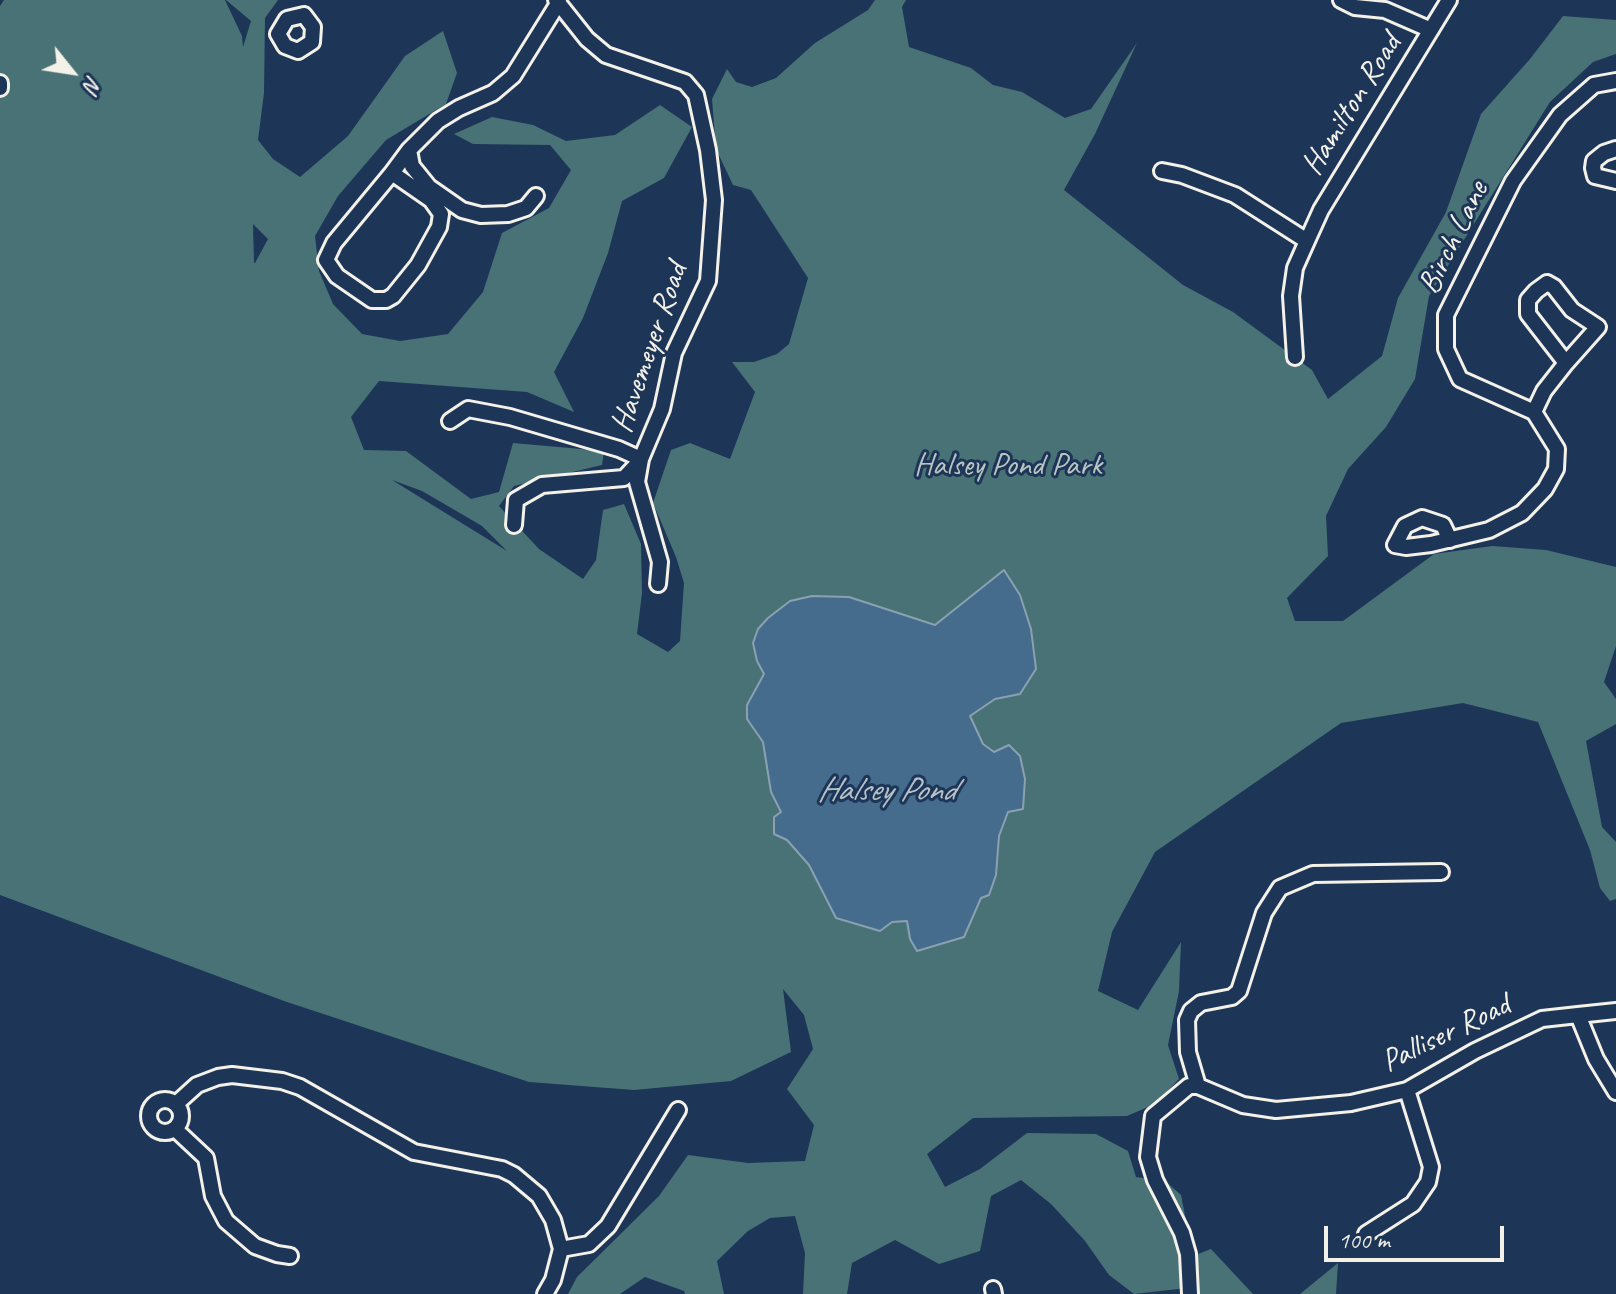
<!DOCTYPE html>
<style>
body{margin:0}
#map{position:relative;width:1616px;height:1294px;overflow:hidden;background:#1d3557;font-family:Caveat,sans-serif}
canvas{display:block}
.north{position:absolute;left:32px;top:32px;width:80px;height:80px;-webkit-text-stroke:6px #1d3557;paint-order:stroke;rotate:120deg;font-size:22px;font-weight:700;line-height:32px;text-align:center;color:#f4f1e8}
.north::after{content:'';display:block;margin:auto;width:28px;height:36px;background:#f4f1e8;clip-path:polygon(50% 0,100% 100%,50% 72%,0 100%)}
.scale{position:absolute;left:1324px;top:1226px;width:180px;height:36px;box-sizing:border-box;border:4px solid #f4f1e8;border-top:0;padding-left:10px;font-size:24px;line-height:28px;white-space:nowrap;color:#f4f1e8;-webkit-text-stroke:6px #1d3557;paint-order:stroke}
</style>
<div id="map">
<canvas width="1616" height="1294"></canvas>
<div class="north">N</div>
<div class="scale">100 m</div>
</div>
<script>
const c = document.querySelector('canvas').getContext('2d');
c.lineJoin = 'round';
function paint(path, color) {
  c.fillStyle = color;
  c.fill(path, 'evenodd');
}
function toPath(rows) {
  const path = new Path2D();
  for (const r of rows) {
    if (r.length === 3) {
      path.moveTo(r[0] + r[2], r[1]);
      path.arc(r[0], r[1], r[2], 0, 2 * Math.PI);
      continue;
    }
    path.moveTo(r[0], r[1]);
    for (let i = 2; i < r.length; i += 2) path.lineTo(r[i], r[i + 1]);
  }
  return path;
}
function trace(path, color, width, dash) {
  c.strokeStyle = color;
  c.lineWidth = width;
  c.lineCap = dash ? 'butt' : 'round';
  c.setLineDash(dash || []);
  c.stroke(path);
}
function label(font, color, halo, rows, align = 'center') {
  c.font = font + ' Caveat,sans-serif';
  c.lineWidth = 6;
  c.setLineDash([]);
  c.textBaseline = 'middle';
  c.strokeStyle = halo;
  c.fillStyle = color;
  for (const [text, x, y, turn = 0] of rows) {
    c.save();
    c.translate(x, y);
    c.rotate((+turn || 0) * Math.PI / 180);
    c.textAlign = isNaN(turn) ? turn : align;
    if (halo) c.strokeText(text, 0, 0);
    c.fillText(text, 0, 0);
    c.restore();
  }
}
const green = toPath([
 [4,0,225,0,242,36,243,47,251,21,226,0,278,0,265,18,264,93,258,140,273,159,300,177,348,136,405,56,443,31,457,73,446,104,386,140,338,196,315,236,319,271,333,304,362,334,400,341,448,334,483,292,502,233,549,208,571,170,550,145,473,144,454,134,492,117,533,125,566,141,615,135,660,105,692,127,664,178,622,201,608,253,583,318,554,372,574,412,527,392,379,381,351,417,364,450,406,451,471,499,499,492,513,443,604,451,602,465,514,486,499,506,539,549,583,579,596,560,603,510,624,504,641,544,642,593,637,634,668,652,680,641,684,583,676,557,653,503,671,450,690,443,730,459,755,392,732,362,754,362,777,354,789,344,808,278,751,190,733,185,716,149,712,99,727,69,736,82,752,87,776,78,815,43,868,10,875,0,906,0,902,7,909,47,971,68,993,85,1022,92,1065,118,1091,109,1137,43,1095,134,1064,190,1183,285,1233,312,1312,370,1328,399,1382,356,1398,298,1446,212,1481,114,1530,59,1563,16,1616,20,1616,54,1593,62,1550,102,1429,296,1415,379,1386,427,1348,469,1326,516,1328,556,1287,598,1295,621,1343,621,1434,554,1492,546,1546,550,1616,567,1616,646,1604,682,1616,699,1616,724,1586,741,1602,827,1616,842,1616,899,1610,901,1600,888,1590,850,1538,722,1463,703,1341,723,1155,852,1112,932,1098,991,1138,1010,1181,942,1179,991,1168,1045,1179,1079,1155,1104,1127,1116,973,1118,927,1154,945,1187,980,1169,1027,1133,1096,1134,1128,1151,1136,1177,1165,1181,1181,1195,1193,1256,1211,1249,1253,1294,1191,1294,1187,1288,1134,1294,1109,1275,1085,1241,1051,1204,1021,1180,991,1196,980,1251,939,1264,895,1240,852,1263,847,1294,803,1294,805,1253,795,1216,770,1218,748,1231,717,1261,724,1294,685,1294,684,1291,645,1277,620,1294,568,1294,577,1277,659,1196,688,1155,748,1163,805,1161,814,1125,787,1089,813,1049,804,1015,783,989,791,1052,731,1081,634,1090,529,1082,284,1001,0,895,0,6],
 [253,224,268,239,255,263,254,263],
 [392,480,422,491,482,526,507,551],
 [1338,1263,1336,1294,1300,1294]
]);
const water = toPath([
 [1004,570,1020,595,1031,629,1036,669,1020,694,995,699,970,716,983,744,994,752,1009,745,1020,756,1025,779,1023,809,1008,812,999,836,996,875,989,895,981,898,964,937,917,951,910,939,907,921,892,922,880,931,836,918,809,865,787,840,774,834,774,817,781,812,771,792,763,742,747,719,747,705,764,674,757,661,753,643,758,629,768,618,790,601,812,596,849,597,935,625,1004,570]
]);
const minor = toPath([
 [556,0,587,39,606,55,685,82,696,95,708,150,714,200,708,281,674,353,662,409,641,459,637,482,660,562,658,584],
 [1341,0,1355,7,1385,10,1431,30],
 [304,15,313,27,312,42,298,51,285,46,278,34,287,19,304,15],
 [0,83,0,88],
 [1616,149,1604,153,1594,161,1593,168,1595,176,1616,181],
 [409,150,412,166,429,187,462,210,481,215,508,214,526,208,536,196],
 [1162,171,1182,175,1235,195,1307,241],
 [392,173,431,200,441,214,439,227,418,265,393,296,386,300,372,300,337,276,326,260,334,243,392,173],
 [392,173,409,150,438,121,459,108,493,93,513,76,559,2],
 [1547,283,1554,287,1572,310,1598,327,1566,363,1528,314,1528,300,1536,291,1547,283],
 [1295,357,1291,296,1295,268,1307,241,1321,210,1449,0],
 [1534,412,1544,391,1566,363],
 [450,421,468,409,510,417,619,449,641,459],
 [514,525,516,500,542,485,624,478,641,460],
 [1450,540,1443,525,1422,518,1405,526,1395,545,1406,547,1431,544,1489,530,1522,513,1545,489,1556,469,1557,449,1534,412,1460,379,1446,349,1446,315,1513,181,1560,115,1594,85,1616,81],
 [1578,1015,1616,1011],
 [1198,1086,1243,1105,1276,1110,1351,1103,1407,1090,1475,1051,1542,1019,1578,1015,1596,1059,1616,1092],
 [1198,1086,1188,1052,1187,1020,1191,1011,1201,1003,1232,997,1239,991,1264,913,1280,888,1313,874,1441,872],
 [165,1116,16],
 [176,1104,197,1085,218,1077,232,1075,282,1081,300,1087,414,1152,502,1169,514,1175,539,1196,553,1220,561,1249,553,1280,545,1294],
 [175,1129,206,1158,213,1196,226,1221,255,1246,277,1254,290,1256],
 [1366,1234,1413,1204,1428,1182,1431,1167,1407,1090],
 [561,1249,589,1244,608,1226,678,1110],
 [993,1289,994,1294],
 [1190,1294,1188,1254,1182,1233,1155,1180,1148,1157,1153,1116,1189,1086,1198,1086]
]);
const streetNames = [
 ["Hamilton Road",1352,105,-58],
 ["Birch Lane",1454,238,-64],
 ["Havemeyer Road",650,348,-71],
 ["Palliser Road",1446,1034,-26]
];
const parkNames = [
 ["Halsey Pond Park",1008,466]
];
const waterNames = [
 ["Halsey Pond",886,791]
];
paint(green, '#487276');
paint(water, '#456c8d');
trace(water, '#8ba1b1', 2);
trace(minor, '#f4f1e8', 20);
trace(minor, '#1d3557', 14);
label('32px', '#f4f1e8', '#1d3557', streetNames);
label('32px', '#b8c5c0', '#1d3557', parkNames);
label('italic 34px', '#b7c2c8', '#1d3557', waterNames);
</script>
